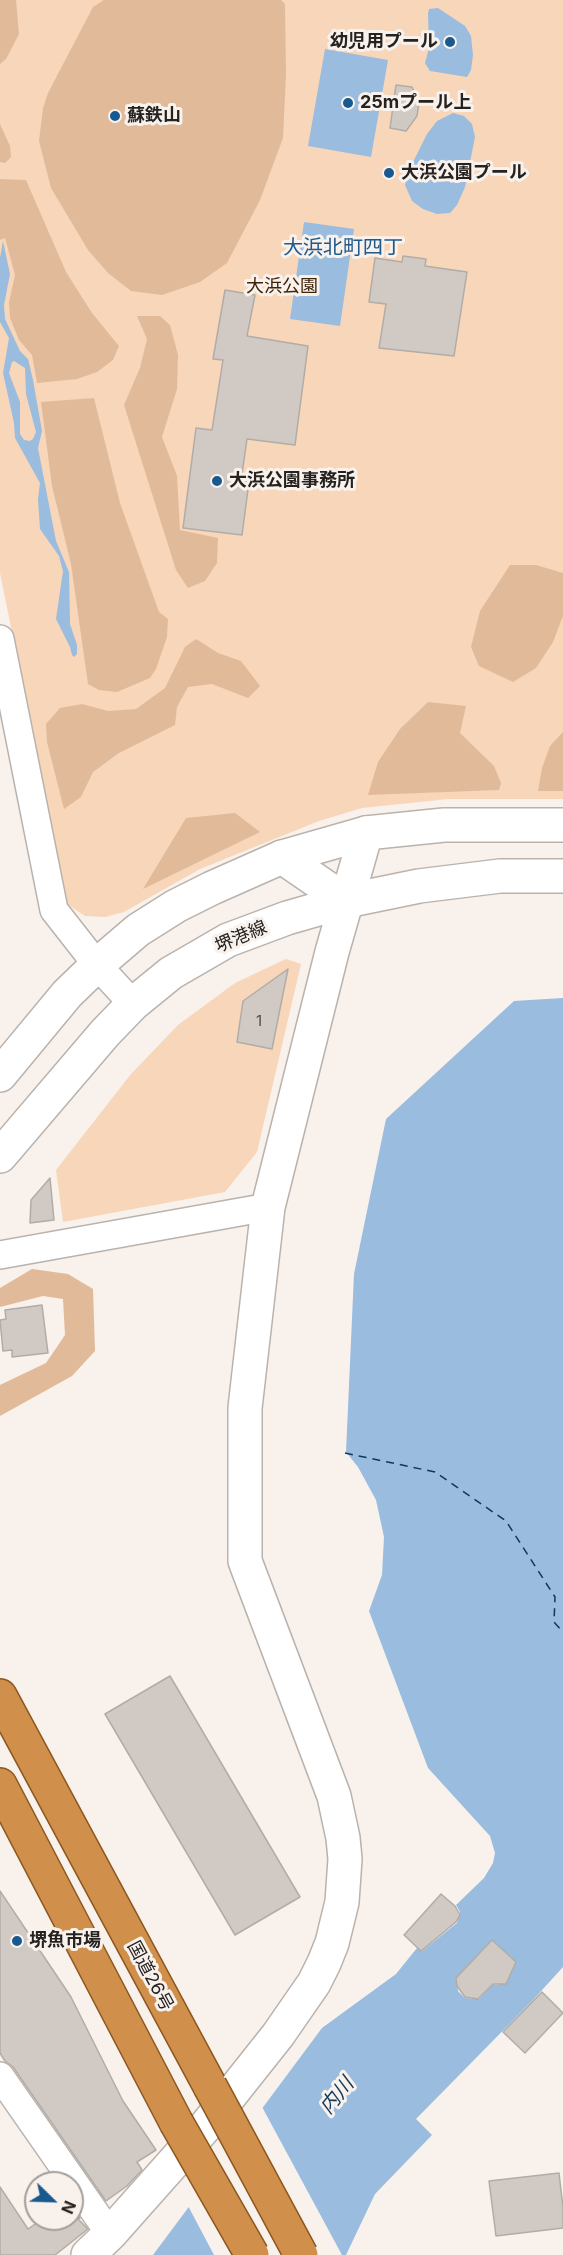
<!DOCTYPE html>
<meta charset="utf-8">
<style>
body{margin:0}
#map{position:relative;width:563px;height:2255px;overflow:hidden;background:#f8f1ec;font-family:Inter,sans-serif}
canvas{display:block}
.north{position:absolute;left:24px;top:2171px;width:60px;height:60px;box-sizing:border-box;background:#f8f1ec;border:2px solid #a49e9a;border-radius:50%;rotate:113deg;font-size:16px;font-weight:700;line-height:24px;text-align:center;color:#252220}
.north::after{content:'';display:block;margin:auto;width:21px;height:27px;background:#185a8f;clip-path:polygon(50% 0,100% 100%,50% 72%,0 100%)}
</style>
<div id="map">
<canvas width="563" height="2255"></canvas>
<div class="north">N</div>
</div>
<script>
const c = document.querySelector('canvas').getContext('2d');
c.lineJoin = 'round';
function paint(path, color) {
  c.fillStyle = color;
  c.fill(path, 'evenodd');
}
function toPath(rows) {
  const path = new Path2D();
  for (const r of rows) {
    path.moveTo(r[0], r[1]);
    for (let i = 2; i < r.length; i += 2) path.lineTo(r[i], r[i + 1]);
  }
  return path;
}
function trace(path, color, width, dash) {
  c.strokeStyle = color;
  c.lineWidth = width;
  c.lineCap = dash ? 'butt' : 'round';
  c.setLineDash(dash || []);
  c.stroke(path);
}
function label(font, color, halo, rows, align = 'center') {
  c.font = font + ' Inter,"Noto Sans JP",sans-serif';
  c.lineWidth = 6;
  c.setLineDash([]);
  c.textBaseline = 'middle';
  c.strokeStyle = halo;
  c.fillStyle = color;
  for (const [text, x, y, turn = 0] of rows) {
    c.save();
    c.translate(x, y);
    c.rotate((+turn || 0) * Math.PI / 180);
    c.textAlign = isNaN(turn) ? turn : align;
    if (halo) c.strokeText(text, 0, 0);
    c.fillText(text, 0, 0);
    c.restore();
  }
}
const green = toPath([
 [0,0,563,0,563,799,448,799,362,808,319,821,200,869,124,912,105,917,85,916,67,904,0,573],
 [286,959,301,964,257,1152,225,1192,63,1222,56,1170,131,1074,178,1025,235,983]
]);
const forest = toPath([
 [0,0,16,0,19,34,6,59,0,64],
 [104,0,281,0,285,4,286,74,283,138,260,200,227,263,200,282,162,295,131,291,108,273,88,250,51,188,39,141,43,108,48,93,93,7],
 [0,124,10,146,11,157,5,163,0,162],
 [0,179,26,180,66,272,92,313,119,346,113,360,97,372,77,379,37,383,32,355,19,340,10,318,9,302,15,275,5,238,0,240],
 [137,316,160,316,170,325,178,355,177,389,162,437,177,476,180,530,218,538,217,563,205,581,188,588,176,570,124,405,140,368,147,339],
 [94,398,120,503,159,612,168,619,167,637,156,669,150,678,117,692,99,690,88,684,71,564,52,486,41,402],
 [510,565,536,565,563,573,563,616,553,642,536,668,513,682,479,666,471,647,480,611],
 [196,639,218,653,241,661,260,686,248,698,212,684,188,687,177,707,175,725,119,753,93,772,81,797,64,809,47,742,46,724,60,708,82,704,108,711,136,709,165,688,185,647],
 [428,702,466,706,460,733,494,766,501,783,499,790,368,795,378,762,400,729],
 [563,732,563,791,538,791,542,768,550,746],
 [235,813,260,832,143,889,186,818],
 [32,1269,68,1274,93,1289,95,1351,72,1376,0,1416,0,1385,46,1363,65,1335,63,1299,43,1296,0,1307,0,1288]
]);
const water = toPath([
 [438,8,465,26,471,36,473,55,471,70,467,77,430,71,425,63,429,48,428,14,429,9],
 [325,49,388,60,371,157,308,146],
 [453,113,464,116,472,124,475,137,465,187,457,205,450,213,437,214,423,209,412,201,405,185,408,172,427,134,437,121],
 [304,222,354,229,340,326,290,319],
 [3,241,10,274,4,305,5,319,20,351,28,359,33,380,42,431,38,448,56,541,69,572,70,624,77,645,77,654,74,657,72,655,70,647,56,619,63,571,59,556,40,529,38,499,40,483,15,438,14,423,3,373,9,338,0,322,0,258],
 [14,361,25,368,26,394,36,432,33,439,30,441,24,440,20,434,20,402,9,373,12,362],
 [563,998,563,1967,532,2001,416,2119,432,2135,375,2194,346,2255,153,2255,322,2028,396,1974,417,1948,422,1951,457,1923,460,1912,456,1905,484,1878,493,1863,495,1853,490,1836,428,1768,369,1611,382,1575,384,1537,376,1500,358,1467,346,1452,354,1274,386,1119,514,1001],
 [492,1943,498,1946,513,1959,513,1969,498,1985,493,1984,479,1999,465,1998,458,1991,457,1977,487,1945]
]);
const pier = toPath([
 [261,2105,342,2255,214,2255,187,2204]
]);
const ferry = toPath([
 [345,1453,435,1472,506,1521,555,1597,554,1622,563,1632]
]);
const building = toPath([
 [396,85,412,87,419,102,417,116,406,131,390,128,396,85],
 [403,256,426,259,425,266,467,272,454,356,379,348,386,304,369,302,375,258,402,262,403,256],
 [225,290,255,295,247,336,308,346,295,445,247,439,241,481,249,482,242,535,183,528,196,428,212,430,223,360,213,359,225,290],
 [288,969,272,1049,237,1042,243,1001,288,969],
 [50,1178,54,1220,30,1223,31,1200,50,1178],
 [42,1305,48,1353,12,1357,12,1350,3,1351,0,1320,6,1319,5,1310,42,1305],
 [170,1676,300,1897,235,1935,105,1714,170,1676],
 [0,1891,71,1997,123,2101,156,2150,137,2162,142,2170,127,2186,106,2201,13,2067,5,2061,0,2053,0,1891],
 [441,1894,455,1906,460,1915,456,1922,421,1951,404,1935,441,1894],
 [492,1940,516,1962,506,1984,493,1984,478,1999,465,1997,457,1986,456,1978,492,1940],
 [542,1992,563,2013,525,2053,503,2032,542,1992],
 [559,2173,563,2207,563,2228,496,2236,489,2181,559,2173],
 [0,2187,28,2229,42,2219,72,2219,72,2207,80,2218,78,2219,88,2229,55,2255,0,2255,0,2187]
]);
const minor = toPath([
 [0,639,54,910,97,965,133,1004],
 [0,1255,268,1207],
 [0,2076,110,2234]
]);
const tertiary = toPath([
 [282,857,346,901],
 [88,2255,110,2234,205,2127,278,2035,314,1983,324,1963,332,1943,342,1902,345,1859,343,1838,334,1796,245,1561,245,1408,268,1207,332,952,366,833]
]);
const secondary = toPath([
 [0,1075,67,994,97,965,138,930,176,906,212,888,282,857,366,833,444,825,563,825],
 [0,1156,105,1033,133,1004,171,973,228,940,287,918,346,901,419,886,500,876,563,876]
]);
const trunk = toPath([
 [0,1696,210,2086],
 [0,1785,176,2122]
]);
const trunkBridge = toPath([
 [210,2086,301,2255],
 [176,2122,252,2255]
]);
const markers = [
 [450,42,6,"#185a8f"],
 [348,103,6,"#185a8f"],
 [115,116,6,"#185a8f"],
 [389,173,6,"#185a8f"],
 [217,481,6,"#185a8f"],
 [17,1941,6,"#185a8f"]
];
const numberNames = [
 ["1",259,1021]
];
const poiNames = [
 ["幼児用プール",438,42,"right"],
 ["25mプール上",360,103],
 ["蘇鉄山",127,116],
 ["大浜公園プール",401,173],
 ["大浜公園事務所",229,481],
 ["堺魚市場",29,1941]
];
const parkNames = [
 ["大浜公園",282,287]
];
const streetNames = [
 ["堺港線",241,937,-23],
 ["国道26号",150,1976,62]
];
const neighbourhoodNames = [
 ["大浜北町四丁",343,248]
];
const waterNames = [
 ["内川",337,2096,-51]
];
paint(green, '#f8d6ba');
paint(forest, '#e1ba9a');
paint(water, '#99bcdf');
paint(pier, '#f8f1ec');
trace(ferry, '#10385a', 1.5, [8, 6]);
paint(building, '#d0c9c4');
trace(building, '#b2aca7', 1.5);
trace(minor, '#b9b2ad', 30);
trace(tertiary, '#b9b2ad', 36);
trace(secondary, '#b9b2ad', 36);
trace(trunk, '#8c571f', 36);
trace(minor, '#fff', 27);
trace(tertiary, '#fff', 33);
trace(secondary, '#fff', 33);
trace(trunk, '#d08f4b', 33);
trace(trunkBridge, '#8c571f', 36, []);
trace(trunkBridge, '#d08f4b', 33);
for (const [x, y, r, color] of markers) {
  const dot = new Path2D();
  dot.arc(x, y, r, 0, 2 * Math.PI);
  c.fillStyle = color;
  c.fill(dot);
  trace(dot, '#f8f1ec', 2);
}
label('15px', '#504c49', null, numberNames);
label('bold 18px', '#252220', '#f8f1ec', poiNames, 'left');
label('18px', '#3e2309', '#f8f1ec', parkNames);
label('18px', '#252220', '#f8f1ec', streetNames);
label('20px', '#205a8b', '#f8f1ec', neighbourhoodNames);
label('italic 20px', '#10385a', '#f8f1ec', waterNames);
</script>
